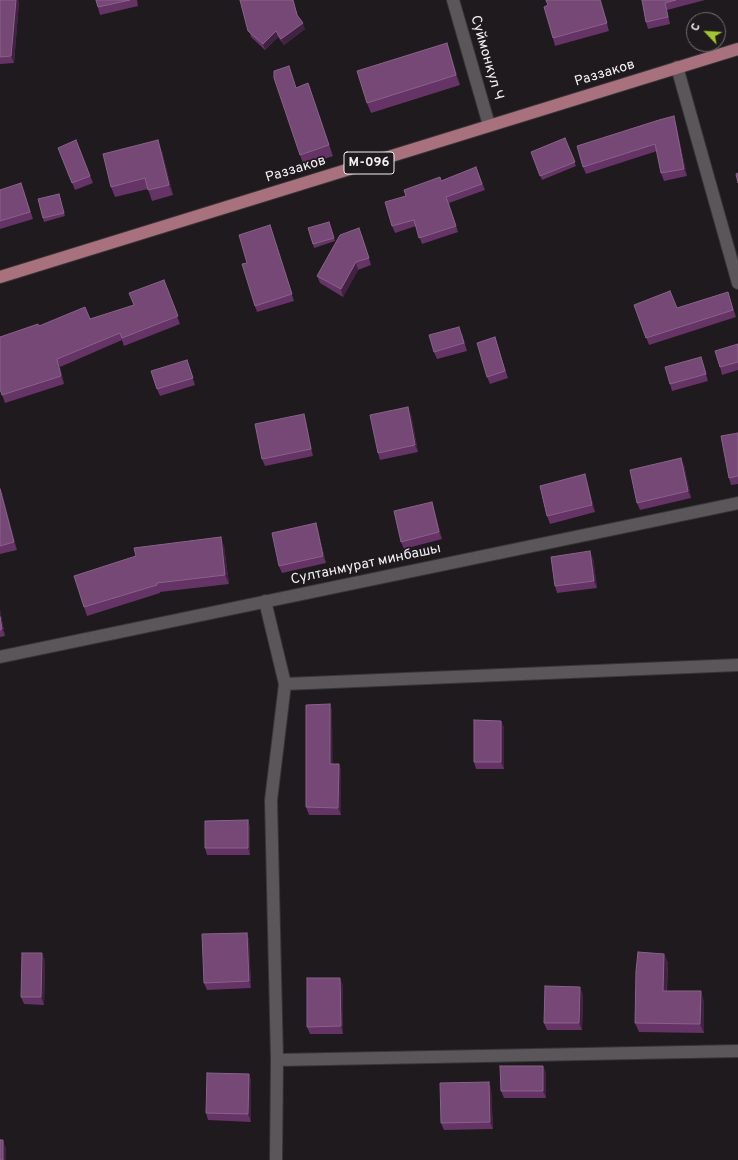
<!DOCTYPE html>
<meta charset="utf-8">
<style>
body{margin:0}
#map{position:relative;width:738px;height:1160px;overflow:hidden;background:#1e1a1e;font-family:Overpass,sans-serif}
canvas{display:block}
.north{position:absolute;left:686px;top:12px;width:40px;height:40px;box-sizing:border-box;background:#1e1a1e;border:1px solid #737073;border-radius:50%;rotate:295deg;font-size:11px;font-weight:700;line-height:16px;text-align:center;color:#f3f0f3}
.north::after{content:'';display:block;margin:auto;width:14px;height:18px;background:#a2c928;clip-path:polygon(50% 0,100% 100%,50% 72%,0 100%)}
</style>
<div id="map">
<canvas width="738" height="1160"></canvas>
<div class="north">С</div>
</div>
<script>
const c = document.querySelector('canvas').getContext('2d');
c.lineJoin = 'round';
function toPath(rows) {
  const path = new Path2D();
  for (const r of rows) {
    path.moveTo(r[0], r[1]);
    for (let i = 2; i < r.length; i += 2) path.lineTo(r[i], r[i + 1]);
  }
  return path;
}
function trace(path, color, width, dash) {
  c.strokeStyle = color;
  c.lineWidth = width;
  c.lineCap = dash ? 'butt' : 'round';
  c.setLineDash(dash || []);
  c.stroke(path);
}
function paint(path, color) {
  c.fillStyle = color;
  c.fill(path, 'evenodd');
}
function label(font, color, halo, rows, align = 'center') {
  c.font = font + ' Overpass,sans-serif';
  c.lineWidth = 3.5;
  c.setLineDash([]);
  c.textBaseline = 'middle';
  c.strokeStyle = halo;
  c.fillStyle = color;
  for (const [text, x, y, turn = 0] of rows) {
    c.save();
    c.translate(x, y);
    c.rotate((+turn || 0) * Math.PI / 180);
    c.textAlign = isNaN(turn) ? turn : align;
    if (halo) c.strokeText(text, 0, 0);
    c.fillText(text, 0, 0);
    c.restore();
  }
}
const minor = toPath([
 [453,0,489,125],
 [677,67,738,283],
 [265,601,285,684,271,800,277,1060,276,1160],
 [0,657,738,503],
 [285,684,738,665],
 [277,1060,738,1051]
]);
const major = toPath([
 [0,277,738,49]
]);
const wall = toPath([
 [0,0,19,1,14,63,0,64],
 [96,0,137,0,138,6,100,15],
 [240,0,293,0,298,16,305,29,284,45,278,37,265,50,251,37],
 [546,0,601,0,609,31,555,46,553,38,548,5],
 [642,0,705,0,667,10,670,24,648,29,646,22],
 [447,43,460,85,371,113,367,103],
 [308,83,333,156,304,166,300,155,296,88],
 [676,124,687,176,664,181,661,173,657,151,586,174,583,167],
 [565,138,576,166,542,180,531,152],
 [76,140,93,183,75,190,61,155],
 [162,151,173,195,152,201,148,189,115,197,111,187],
 [476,167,485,190,449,203,458,232,422,244,416,226,395,233,392,226,406,196],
 [0,190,24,191,33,219,0,229],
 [59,194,65,216,44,222,43,218],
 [329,222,335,241,314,248,308,228],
 [270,225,294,301,257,312,255,306,247,263],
 [362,235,371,265,358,270,343,297,320,283,317,276],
 [164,280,180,324,124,346,122,340,60,367,64,384,5,403,0,389,39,326,90,319,133,306],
 [728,292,736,317,649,345,634,305,677,308],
 [462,334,467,351,437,359,434,352],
 [495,337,508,378,490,384,487,377],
 [738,344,738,370,722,375,720,367],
 [701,357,708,381,672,391,670,384],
 [187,360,195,385,160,396,157,389],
 [304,414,306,421,313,456,265,466,262,459],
 [411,414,418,452,380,460,378,453],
 [738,433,738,484,731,485,729,478],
 [684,465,691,498,640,510,637,503],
 [587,481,595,512,550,524,547,516],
 [0,488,17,550,0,554],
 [432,502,434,509,442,539,404,549,401,542],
 [316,523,318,530,326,563,282,573,279,566],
 [224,546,229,584,160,592,160,593,87,616,84,607],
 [593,558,597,588,557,593,555,586],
 [0,610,5,636,0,637],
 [330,704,332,711,332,764,339,764,341,771,341,815,309,815,306,807],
 [501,721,504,728,504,769,476,769,474,762],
 [248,820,250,828,250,855,207,855,205,848],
 [247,933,249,940,251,988,207,990,204,983],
 [664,954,668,963,667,991,704,1001,704,1033,639,1032,635,1023],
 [45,960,44,1005,24,1004,21,997],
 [343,985,343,1034,310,1034,307,1027],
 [583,994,582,1030,547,1030,544,1023],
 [543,1066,546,1073,546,1098,504,1098,501,1091],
 [249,1074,251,1081,251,1122,208,1120,206,1113],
 [489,1082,491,1089,493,1129,444,1130,441,1123]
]);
const shadedWall = toPath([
 [16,0,18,0,19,1,14,63,11,56],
 [600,0,601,0,609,31,607,23],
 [303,23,305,29,284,45,281,39],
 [276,31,278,37,265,50,263,44],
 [447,43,451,54,460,85,456,75],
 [674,116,676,124,687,176,684,169],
 [158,140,162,151,173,195,169,185],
 [356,262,358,270,343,297,341,289],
 [701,357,704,364,708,381,706,374],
 [57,359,60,367,64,384,61,376],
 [408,407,411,414,418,452,415,445],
 [304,414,306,421,313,456,311,449],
 [681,458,684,465,691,498,688,491],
 [585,474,587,481,595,512,592,505],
 [0,488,2,492,17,550,14,542],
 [432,502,434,509,442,539,439,532],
 [316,523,318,530,326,563,323,556],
 [221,537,224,546,229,584,225,575],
 [590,551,593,558,597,588,594,581],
 [0,610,5,636,2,629,0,617],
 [330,704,332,711,333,771,330,764],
 [501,721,504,728,504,769,501,762],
 [339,764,341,771,341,815,338,808],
 [248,820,250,828,250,855,248,848],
 [247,933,249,940,251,988,249,981],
 [42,953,45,960,44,1005,41,997],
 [664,954,668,963,666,1000,663,991],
 [340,978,343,985,343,1034,341,1026],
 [580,987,583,994,582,1030,579,1023],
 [701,991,704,1001,704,1033,700,1024],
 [543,1066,546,1073,546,1098,543,1091],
 [249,1074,251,1081,251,1122,248,1114],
 [489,1082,491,1089,493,1129,490,1122],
 [3,1140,6,1148,6,1160,3,1160]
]);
const building = toPath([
 [0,0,16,0,11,56,0,57,0,0],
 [96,0,130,0,98,7,96,0],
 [240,0,293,0,297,15,303,23,281,39,276,31,263,44,248,31,240,0],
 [546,0,600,0,607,23,553,38,544,7,548,5,546,0],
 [642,0,676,0,665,3,668,17,646,22,642,0],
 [447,43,456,75,367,103,357,71,447,43],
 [289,66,296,88,308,83,329,145,300,155,274,78,274,71,289,66],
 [674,116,684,169,661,173,655,144,583,167,577,146,659,120,674,116],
 [565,138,575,162,540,176,531,152,565,138],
 [76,140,90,176,72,183,58,148,76,140],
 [158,140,169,185,148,190,145,178,111,187,103,154,158,140],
 [476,167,482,184,446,197,456,226,419,238,414,220,392,226,385,202,406,196,404,190,440,177,441,181,476,167],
 [738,173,738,183,736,174,738,173],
 [21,183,30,212,0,221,0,190,21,183],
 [59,194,64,213,43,218,38,199,59,194],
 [329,222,334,238,313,244,308,228,329,222],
 [270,225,292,294,255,306,242,264,247,263,239,235,270,225],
 [359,228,369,258,356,262,341,289,317,276,340,235,359,228],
 [164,280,178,316,122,338,120,333,57,359,61,376,2,395,0,389,0,337,38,324,39,326,85,307,90,319,134,305,129,293,164,280],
 [670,291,677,308,728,292,733,310,646,338,634,305,670,291],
 [459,327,464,343,434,352,429,335,459,327],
 [495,337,505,371,487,377,477,343,495,337],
 [738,344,738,362,720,367,715,351,738,344],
 [701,357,706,374,670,384,665,367,701,357],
 [187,360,193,378,157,389,151,371,187,360],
 [408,407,415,445,378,453,370,415,408,407],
 [304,414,311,449,262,459,255,424,304,414],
 [738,433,738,476,729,478,721,436,738,433],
 [681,458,688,491,637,503,630,470,681,458],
 [585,474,592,505,547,516,540,486,585,474],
 [0,489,14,542,0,546,0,489],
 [432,502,439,532,401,542,394,511,432,502],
 [316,523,323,556,279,566,272,533,316,523],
 [221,537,225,575,157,583,157,585,84,607,74,576,136,556,134,548,221,537],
 [590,551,594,581,555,586,551,557,590,551],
 [0,617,2,629,0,630,0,617],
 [330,704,330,764,339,764,338,808,306,807,306,705,330,704],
 [474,720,501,721,501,762,474,762,474,720],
 [248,820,248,848,205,848,205,821,248,820],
 [247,933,249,981,204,983,202,934,247,933],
 [638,952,664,954,663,991,701,991,700,1024,635,1023,636,971,638,952],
 [22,953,42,953,41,997,21,997,22,953],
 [307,978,340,978,341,1026,307,1027,307,978],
 [545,986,580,987,579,1023,544,1023,545,986],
 [500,1066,543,1066,543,1091,501,1091,500,1066],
 [207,1073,249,1074,248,1114,206,1113,207,1073],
 [489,1082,490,1122,441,1123,440,1083,489,1082],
 [0,1140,3,1140,3,1160,0,1160,0,1140]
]);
const shields = [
 [369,163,50]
];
const shieldNames = [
 ["М-096",369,163]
];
const streetNames = [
 ["Суймонкул Ч",486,58,74],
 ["Раззаков",605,74,-17],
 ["Раззаков",296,170,-17],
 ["Султанмурат минбашы",366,565,-12]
];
trace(minor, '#373537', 14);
trace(major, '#373537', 14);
trace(minor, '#5a565a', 12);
trace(major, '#a9707e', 12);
paint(wall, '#663367');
paint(shadedWall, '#432143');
paint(building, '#754876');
trace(building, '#896289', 1);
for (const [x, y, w] of shields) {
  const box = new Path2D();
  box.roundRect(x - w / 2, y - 11, w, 22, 3);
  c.fillStyle = '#1e1a1e';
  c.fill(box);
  trace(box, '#f3f0f3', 1);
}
label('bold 13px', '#f3f0f3', null, shieldNames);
label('14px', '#f3f0f3', '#1e1a1e', streetNames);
</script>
